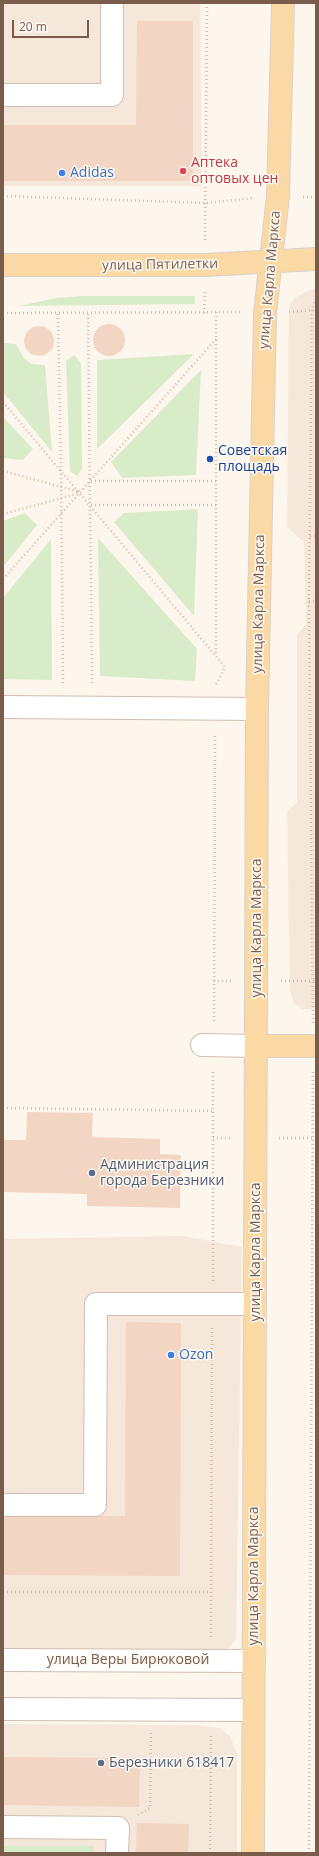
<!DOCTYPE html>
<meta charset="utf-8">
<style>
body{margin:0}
#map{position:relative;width:319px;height:1856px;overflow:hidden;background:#fdf6ec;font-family:"Open Sans",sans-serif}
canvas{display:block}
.frame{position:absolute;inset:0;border:4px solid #7a5c4d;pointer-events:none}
.scale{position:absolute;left:12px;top:20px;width:77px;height:18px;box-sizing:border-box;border:2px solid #7a5c4d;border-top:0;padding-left:5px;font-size:12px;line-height:14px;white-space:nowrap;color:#7a5c4d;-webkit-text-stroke:3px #fffaf3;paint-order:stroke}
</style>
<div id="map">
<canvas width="319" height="1856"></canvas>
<div class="frame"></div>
<div class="scale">20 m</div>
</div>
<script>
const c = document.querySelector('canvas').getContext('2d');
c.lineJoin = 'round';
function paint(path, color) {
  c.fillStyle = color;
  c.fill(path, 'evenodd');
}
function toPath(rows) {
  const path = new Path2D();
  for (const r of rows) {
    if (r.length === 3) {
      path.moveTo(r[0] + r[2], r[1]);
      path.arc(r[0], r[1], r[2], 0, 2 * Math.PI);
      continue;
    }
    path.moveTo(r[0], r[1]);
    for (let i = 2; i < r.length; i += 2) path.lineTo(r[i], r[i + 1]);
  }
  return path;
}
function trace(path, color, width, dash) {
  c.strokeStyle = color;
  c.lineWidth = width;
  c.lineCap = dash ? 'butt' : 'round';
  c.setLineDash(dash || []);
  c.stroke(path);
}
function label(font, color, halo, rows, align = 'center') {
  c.font = font + ' "Open Sans",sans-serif';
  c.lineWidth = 3;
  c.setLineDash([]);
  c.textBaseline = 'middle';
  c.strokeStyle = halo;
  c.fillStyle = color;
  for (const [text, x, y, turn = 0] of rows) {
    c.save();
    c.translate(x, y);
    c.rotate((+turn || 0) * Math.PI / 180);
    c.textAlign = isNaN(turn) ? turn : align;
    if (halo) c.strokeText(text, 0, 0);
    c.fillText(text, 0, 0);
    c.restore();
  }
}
const residential = toPath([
 [3,3,200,3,202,186,3,186],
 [316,288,316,1009,302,1009,294,1003,290,991,287,811,297,802,297,635,306,624,304,542,287,527,289,305,295,298,305,292],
 [183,1236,242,1247,236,1639,229,1648,220,1651,3,1650,3,1239],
 [3,1724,196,1725,219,1728,230,1736,237,1754,237,1853,3,1853]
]);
const green = toPath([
 [81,296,195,296,195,304,19,306,56,298],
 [3,343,16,344,23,357,31,364,45,365,52,452,3,392],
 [194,354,97,449,97,360],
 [74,355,81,363,82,469,77,476,70,471,66,361],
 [201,370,196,475,122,478,111,462],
 [3,417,33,449,23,460,3,458],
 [198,509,194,616,114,522,124,513],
 [25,513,37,525,3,567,3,521],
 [98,538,197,649,195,681,100,676],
 [51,539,52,680,3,679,3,598],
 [3,1846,94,1846,94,1853,3,1853]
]);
const building = toPath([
 [137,21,193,21,193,181,3,181,3,125,136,125],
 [109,340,16],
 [39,341,15],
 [27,1112,93,1113,92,1137,160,1139,160,1154,181,1155,180,1208,87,1206,87,1194,3,1192,3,1140,26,1140],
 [126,1322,181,1323,180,1576,3,1575,3,1515,125,1516],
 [3,1757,140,1758,139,1807,3,1805],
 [137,1823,189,1824,188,1853,136,1853]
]);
const path = toPath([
 [3,196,205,203,254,198],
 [303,197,316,197],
 [205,240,207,3],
 [216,312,216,655],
 [289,312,316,310],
 [3,313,240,312],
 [204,313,205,289],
 [58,314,61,470,63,683],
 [88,314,92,683],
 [3,402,225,667,216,685],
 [3,471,80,492],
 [91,481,216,481],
 [91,505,216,505],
 [3,514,80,493],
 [310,536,316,536],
 [3,579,216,339],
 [309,601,316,601],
 [214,981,232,981],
 [281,981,316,981],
 [214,1021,215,734],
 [313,1023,309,601,312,310,316,298],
 [3,1108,213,1111],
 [213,1138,232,1138],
 [279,1138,316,1138],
 [213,1281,213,1070],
 [3,1592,211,1592],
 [211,1637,212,1328],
 [138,1815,150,1808,151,1733],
 [210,1853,211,1734],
 [309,1853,313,1070]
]);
const minor = toPath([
 [3,95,112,95,112,3],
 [3,707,257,709],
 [202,1045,256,1046],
 [3,1505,95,1505,96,1304,255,1304],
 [3,1660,254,1661],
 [3,1709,253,1710],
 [3,1827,118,1828,117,1853]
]);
const major = toPath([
 [3,265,205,265,316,259],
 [256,1046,316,1046],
 [253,1853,257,709,265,313,278,196,283,3]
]);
const markers = [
 [183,171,4,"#e0444e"],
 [62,173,4,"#3f7fe0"],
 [210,459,4,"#1a4fb4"],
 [92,1173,4,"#5c6f8a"],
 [171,1355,4,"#3f7fe0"],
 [101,1763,4,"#5c6f8a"]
];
const healthNames = [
 ["Аптека",191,163],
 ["оптовых цен",191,179]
];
const shopNames = [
 ["Adidas",70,173],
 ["Ozon",179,1355]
];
const streetNames = [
 ["улица Пятилетки",160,265,-1],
 ["улица Карла Маркса",270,280,-85],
 ["улица Карла Маркса",259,604,-89],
 ["улица Карла Маркса",257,928,-90],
 ["улица Карла Маркса",256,1252,-90],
 ["улица Карла Маркса",254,1576,-90],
 ["улица Веры Бирюковой",128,1660]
];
const transitNames = [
 ["Советская",218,451],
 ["площадь",218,467]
];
const serviceNames = [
 ["Администрация",100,1165],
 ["города Березники",100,1181],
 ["Березники 618417",109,1763]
];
paint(residential, '#f5e8da');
paint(green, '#d8ecc9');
paint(building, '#f3d5c3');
trace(minor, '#d1beb0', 24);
trace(major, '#dad1cd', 24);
trace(path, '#d9b8a5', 2.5, [1, 3]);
trace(minor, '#fff', 22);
trace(major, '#fbd9a5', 22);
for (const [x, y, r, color] of markers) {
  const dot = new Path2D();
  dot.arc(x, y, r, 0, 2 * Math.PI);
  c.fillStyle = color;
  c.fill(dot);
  trace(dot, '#fffaf3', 1.5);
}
label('14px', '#be3a42', '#fffaf3', healthNames, 'left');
label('14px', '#366cbe', '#fffaf3', shopNames, 'left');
label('14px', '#7a5c4d', '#fffaf3', streetNames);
label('14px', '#164399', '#fffaf3', transitNames, 'left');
label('14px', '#4e5e75', '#fffaf3', serviceNames, 'left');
</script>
